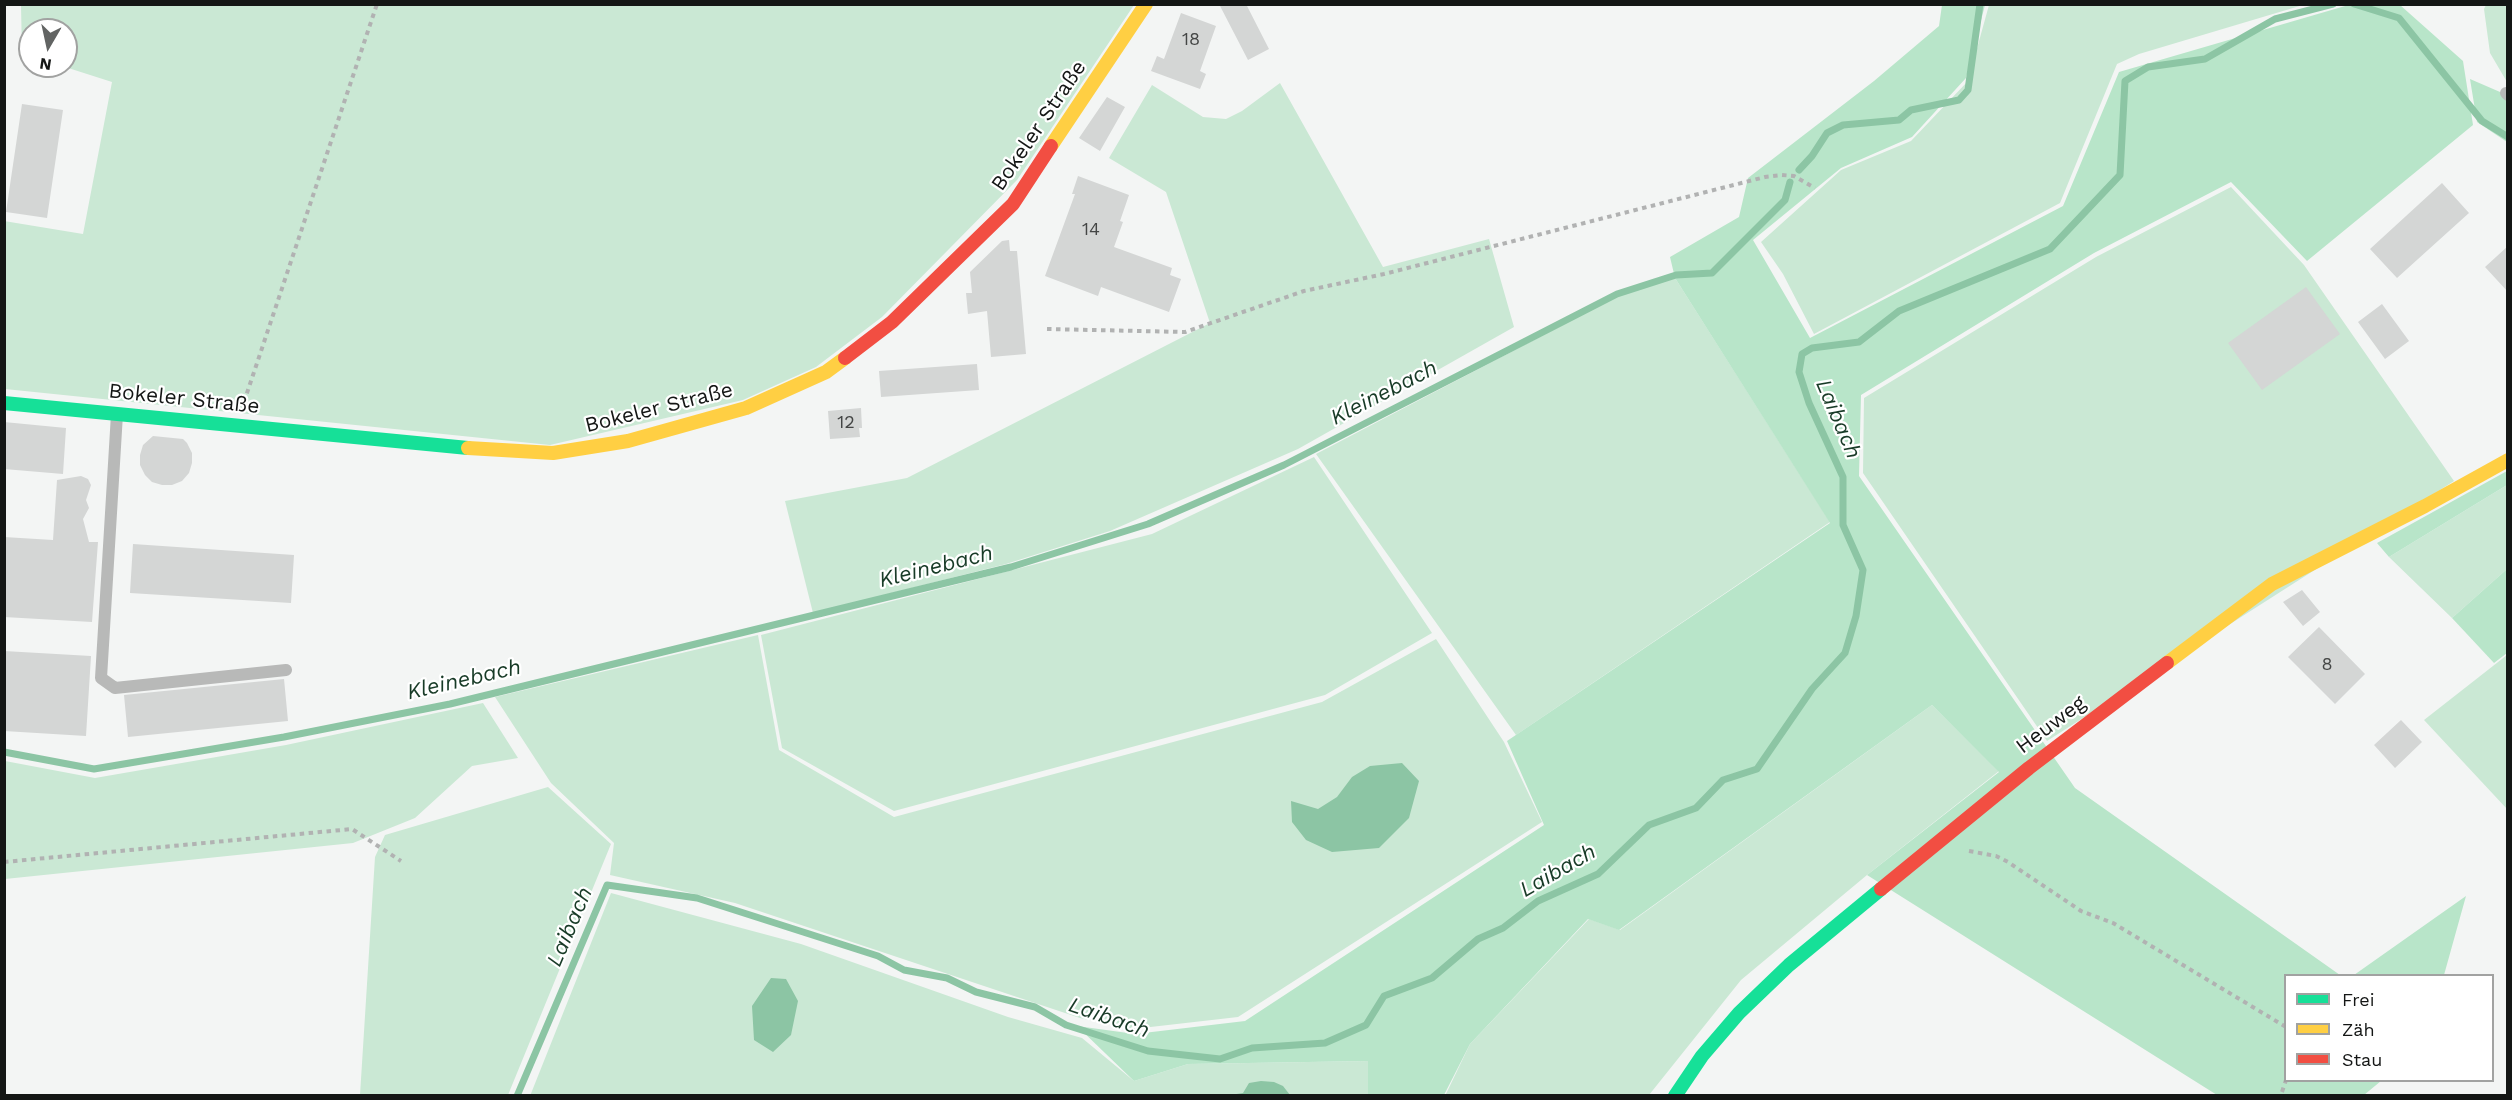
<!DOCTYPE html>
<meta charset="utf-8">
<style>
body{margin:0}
#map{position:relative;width:2512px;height:1100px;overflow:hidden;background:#f3f5f4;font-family:"Work Sans",sans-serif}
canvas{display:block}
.frame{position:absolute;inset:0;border:6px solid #141615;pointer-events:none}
.legend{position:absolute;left:2284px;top:974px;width:210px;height:108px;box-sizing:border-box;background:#fff;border:2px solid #a1a2a1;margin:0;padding:8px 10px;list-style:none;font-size:18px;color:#141615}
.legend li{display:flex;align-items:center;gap:12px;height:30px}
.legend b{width:30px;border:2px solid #a1a2a1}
.north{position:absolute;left:18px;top:18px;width:60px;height:60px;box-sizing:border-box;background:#fff;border:2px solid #a1a2a1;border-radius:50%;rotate:189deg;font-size:16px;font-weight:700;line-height:24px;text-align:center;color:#141615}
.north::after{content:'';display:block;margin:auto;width:21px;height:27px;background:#626463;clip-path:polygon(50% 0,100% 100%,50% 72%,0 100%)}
</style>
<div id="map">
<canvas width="2512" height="1100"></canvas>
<div class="frame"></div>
<ul class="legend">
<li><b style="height:8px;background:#16e098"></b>Frei</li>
<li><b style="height:8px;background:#ffcf43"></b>Zäh</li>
<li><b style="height:8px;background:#f24e42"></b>Stau</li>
</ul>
<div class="north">N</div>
</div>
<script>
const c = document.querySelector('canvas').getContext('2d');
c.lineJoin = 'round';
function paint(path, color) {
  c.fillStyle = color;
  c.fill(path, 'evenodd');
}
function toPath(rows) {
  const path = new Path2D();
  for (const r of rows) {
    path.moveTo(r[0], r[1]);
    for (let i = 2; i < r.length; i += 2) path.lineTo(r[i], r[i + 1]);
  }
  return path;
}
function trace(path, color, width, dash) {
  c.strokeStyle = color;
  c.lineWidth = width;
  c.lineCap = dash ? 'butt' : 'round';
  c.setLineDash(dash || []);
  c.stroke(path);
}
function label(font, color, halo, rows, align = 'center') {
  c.font = font + ' "Work Sans",sans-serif';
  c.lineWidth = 4.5;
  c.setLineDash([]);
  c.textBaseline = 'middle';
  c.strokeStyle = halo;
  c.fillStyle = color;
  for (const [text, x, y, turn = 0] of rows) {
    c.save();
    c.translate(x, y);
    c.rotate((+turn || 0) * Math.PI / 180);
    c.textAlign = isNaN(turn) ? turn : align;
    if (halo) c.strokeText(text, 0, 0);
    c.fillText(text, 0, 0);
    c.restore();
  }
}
const green = toPath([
 [21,5,1134,5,1017,180,882,317,816,367,743,400,550,445,5,389,4,221,83,234,112,82,62,66,66,66,66,30,30,30,30,56,22,54],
 [1989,5,2303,5,2139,54,2117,64,2060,203,1814,334,1783,274,1761,242,1841,170,1911,141,1968,81],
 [2486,5,2507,5,2507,82,2490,53,2484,9],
 [1280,83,1383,267,1489,239,1514,327,1298,449,1110,531,1006,564,813,613,785,501,907,478,1210,323,1166,192,1109,158,1152,85,1203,117,1226,119,1242,111],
 [2231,187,2304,265,2454,481,2047,741,1863,473,1864,398,2096,257],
 [1675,278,1830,522,1516,735,1316,454,1620,295],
 [1314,457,1432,633,1325,695,894,811,782,748,761,635,1152,534],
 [2507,485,2507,569,2452,618,2389,557],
 [758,635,779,750,894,817,1322,702,1436,639,1504,742,1542,822,1238,1017,1133,1029,1080,1018,735,903,610,875,614,843,551,783,495,697],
 [2507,655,2507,809,2424,720],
 [483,703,518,758,472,766,415,818,353,843,5,879,5,761,95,778,286,745],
 [1932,705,1999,771,1867,875,1741,980,1649,1095,1445,1096,1470,1044,1589,919,1620,930],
 [548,787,611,844,508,1095,360,1095,375,857,385,835],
 [611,893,801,944,1008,1017,1082,1038,1134,1081,1188,1064,1368,1061,1368,1096,530,1096]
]);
const forest = toPath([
 [2352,4,2400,5,2463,61,2473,125,2307,261,2231,182,2094,253,1861,395,1859,476,2075,788,2340,975,2286,976,2286,1080,2381,1081,2364,1095,2217,1095,1867,875,1999,772,1932,705,1619,930,1588,919,1470,1044,1444,1095,1368,1095,1368,1061,1188,1064,1134,1081,1077,1026,1135,1034,1245,1021,1544,825,1507,741,1830,523,1675,278,1670,257,1739,217,1748,178,1874,81,1939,26,1942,5,1985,5,1966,78,1912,137,1841,168,1753,240,1810,338,2063,206,2119,72],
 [2470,79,2507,95,2507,142,2477,122],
 [2507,471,2507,485,2389,557,2377,543],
 [2507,569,2507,653,2494,663,2452,618],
 [2466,896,2444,975,2354,975]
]);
const water = toPath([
 [1402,763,1419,781,1409,818,1379,848,1332,852,1306,840,1292,822,1291,801,1318,809,1337,797,1352,777,1370,766],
 [771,978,786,979,798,1001,791,1035,773,1052,754,1040,752,1006],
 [1261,1081,1274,1082,1283,1086,1290,1095,1230,1095,1243,1093,1249,1083]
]);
const stream = toPath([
 [2354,4,2399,18,2482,121,2508,137],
 [1799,170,1812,156,1827,133,1843,125,1899,120,1911,110,1959,100,1968,90,1980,4],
 [4,752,94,769,284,737,450,704,1011,567,1148,524,1284,465,1617,294,1676,275,1712,273,1785,200,1790,182],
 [517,1096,607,885,697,898,878,956,904,970,947,978,976,992,1035,1007,1066,1025,1148,1051,1220,1059,1252,1048,1325,1043,1366,1025,1384,996,1432,978,1478,939,1503,928,1538,901,1598,874,1649,825,1696,808,1723,780,1757,769,1812,689,1845,653,1856,616,1863,570,1843,525,1843,477,1809,403,1799,372,1802,354,1812,348,1859,342,1899,311,2050,249,2120,175,2125,81,2148,67,2205,59,2275,19,2333,4]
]);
const building = toPath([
 [1219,4,1246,4,1269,49,1248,60],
 [1181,13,1216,26,1200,71,1206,74,1200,89,1151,71,1157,56,1164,59],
 [1107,97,1125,107,1100,151,1079,138],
 [22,104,63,110,47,218,6,212],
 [1078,176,1129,195,1120,221,1123,222,1114,247,1172,268,1170,275,1181,279,1169,312,1101,287,1098,296,1045,276,1075,194,1072,194],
 [2442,183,2469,213,2397,278,2370,249],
 [1009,240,1010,251,1017,251,1026,354,991,357,987,311,968,314,966,293,972,293,970,272,1002,241],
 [2508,246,2508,292,2485,267],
 [2306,287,2340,334,2262,390,2228,343],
 [2382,304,2409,341,2385,359,2358,322],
 [977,364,979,390,881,397,879,371],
 [861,408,862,428,859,428,860,437,830,439,828,411],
 [4,422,66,428,63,474,4,469],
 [153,436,183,439,187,443,192,453,192,463,189,473,182,481,172,485,162,485,152,482,145,475,140,465,140,455,143,445],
 [81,476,88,479,91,485,86,500,89,508,83,519,89,542,98,542,92,622,4,617,4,537,53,540,57,480],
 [133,544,294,555,291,603,130,593],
 [2302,590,2320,612,2303,626,2283,602],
 [2319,627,2365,674,2335,704,2288,657],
 [4,651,91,656,86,736,4,731],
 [284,679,288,721,128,737,124,695],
 [2401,720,2422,742,2395,768,2374,745]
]);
const path = toPath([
 [1047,329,1185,332,1304,291,1384,274,1765,177,1782,175,1794,176,1815,188],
 [244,402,377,4],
 [1969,851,1996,856,2008,862,2081,911,2113,923,2286,1027],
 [4,862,352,829,401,861],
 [2282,1092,2286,1080]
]);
const lane = toPath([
 [2506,93,2508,95],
 [117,414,101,678,115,688,286,670]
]);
const fast = toPath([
 [4,403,468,448],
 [1675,1096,1702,1056,1739,1013,1789,965,1881,889]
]);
const slow = toPath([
 [1051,146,1146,4],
 [468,448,553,453,628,441,746,408,826,372,845,358],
 [2167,663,2272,584,2425,506,2508,460]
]);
const jam = toPath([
 [845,358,892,322,1013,204,1051,146],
 [1881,889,2029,768,2167,663]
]);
const numberNames = [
 ["18",1191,40],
 ["14",1091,230],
 ["12",846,423],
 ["8",2327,665]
];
const streetNames = [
 ["Bokeler Straße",1039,126,-56],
 ["Bokeler Straße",184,399,6],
 ["Bokeler Straße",659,408,-14],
 ["Heuweg",2051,725,-37]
];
const waterNames = [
 ["Kleinebach",1384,393,-27],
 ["Laibach",1838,419,67],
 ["Kleinebach",936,567,-14],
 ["Kleinebach",464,680,-13],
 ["Laibach",1558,871,-30],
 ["Laibach",570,927,-67],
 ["Laibach",1109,1018,19]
];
paint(green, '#cae8d4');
paint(forest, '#b8e5c9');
paint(water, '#8cc5a4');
trace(stream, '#8cc5a4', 7);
paint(building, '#d4d6d5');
trace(path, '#b1b2b2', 4, [4.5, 4.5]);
trace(lane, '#b8b9b8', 12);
trace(fast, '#16e098', 14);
trace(slow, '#ffcf43', 14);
trace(jam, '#f24e42', 14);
label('18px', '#444645', null, numberNames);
label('21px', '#141615', '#fff', streetNames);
label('italic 22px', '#183b27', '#fff', waterNames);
</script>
